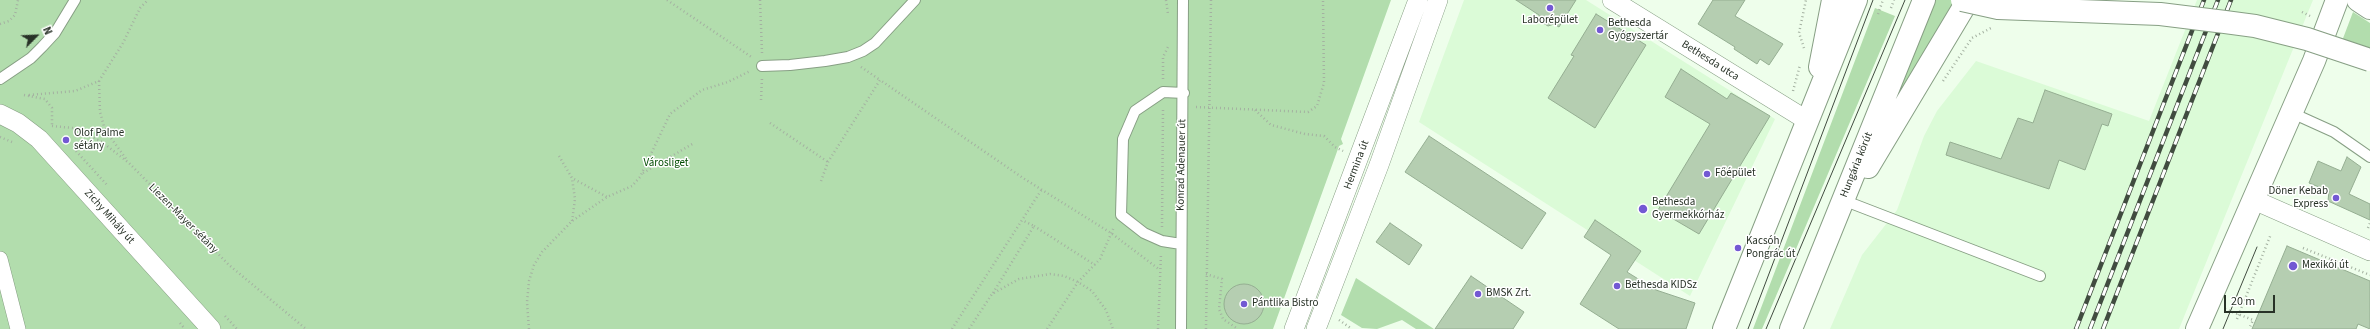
<!DOCTYPE html>
<meta charset="utf-8">
<style>
body{margin:0}
#map{position:relative;width:2370px;height:329px;overflow:hidden;background:#eefeeb;font-family:"Source Sans 3",sans-serif}
canvas{display:block}
.north{position:absolute;left:16px;top:16px;width:40px;height:40px;-webkit-text-stroke:3px #fff;paint-order:stroke;rotate:66deg;font-size:11px;font-weight:700;line-height:16px;text-align:center;color:#283227}
.north::after{content:'';display:block;margin:auto;width:14px;height:18px;background:#283227;clip-path:polygon(50% 0,100% 100%,50% 72%,0 100%)}
.scale{position:absolute;left:2224px;top:295px;width:51px;height:18px;box-sizing:border-box;border:2px solid #283227;border-top:0;padding-left:5px;font-size:12px;line-height:14px;white-space:nowrap;color:#283227;-webkit-text-stroke:3px #fff;paint-order:stroke}
</style>
<div id="map">
<canvas width="2370" height="329"></canvas>
<div class="north">N</div>
<div class="scale">20 m</div>
</div>
<script>
const c = document.querySelector('canvas').getContext('2d');
c.lineJoin = 'round';
function paint(path, color) {
  c.fillStyle = color;
  c.fill(path, 'evenodd');
}
function toPath(rows) {
  const path = new Path2D();
  for (const r of rows) {
    if (r.length === 3) {
      path.moveTo(r[0] + r[2], r[1]);
      path.arc(r[0], r[1], r[2], 0, 2 * Math.PI);
      continue;
    }
    path.moveTo(r[0], r[1]);
    for (let i = 2; i < r.length; i += 2) path.lineTo(r[i], r[i + 1]);
  }
  return path;
}
function trace(path, color, width, dash) {
  c.strokeStyle = color;
  c.lineWidth = width;
  c.lineCap = dash ? 'butt' : 'round';
  c.setLineDash(dash || []);
  c.stroke(path);
}
function label(font, color, halo, rows, align = 'center') {
  c.font = font + ' "Source Sans 3",sans-serif';
  c.lineWidth = 3;
  c.setLineDash([]);
  c.textBaseline = 'middle';
  c.strokeStyle = halo;
  c.fillStyle = color;
  for (const [text, x, y, turn = 0] of rows) {
    c.save();
    c.translate(x, y);
    c.rotate((+turn || 0) * Math.PI / 180);
    c.textAlign = isNaN(turn) ? turn : align;
    if (halo) c.strokeText(text, 0, 0);
    c.fillText(text, 0, 0);
    c.restore();
  }
}
const built = toPath([
 [1464,0,1586,0,1775,119,1690,296,1419,122],
 [2197,0,2313,0,2179,329,1830,329,1862,255,1897,210,1924,136,1937,111,1976,61,2149,121]
]);
const green = toPath([
 [0,0,1391,0,1341,139,1343,144,1339,146,1273,329,0,329],
 [1936,0,1959,0,1907,94,1899,90],
 [1875,8,1895,16,1762,329,1753,329],
 [2353,12,2370,23,2370,51,2342,41],
 [1356,278,1434,329,1416,329,1402,320,1377,329,1362,328,1341,315]
]);
const building = toPath([
 [1516,0,1576,0,1559,27,1554,24,1548,26,1540,21,1539,15,1516,0],
 [1713,0,1745,0,1735,16,1783,44,1769,65,1760,59,1757,64,1734,49,1735,47,1698,24,1713,0],
 [1596,14,1646,45,1595,128,1548,98,1574,56,1571,55,1596,14],
 [1681,69,1727,99,1731,93,1770,116,1699,234,1658,210,1710,124,1665,97,1681,69],
 [2045,90,2112,114,2108,126,2102,124,2085,170,2059,160,2049,189,1946,155,1950,142,2001,159,2018,118,2033,123,2045,90],
 [1429,136,1546,213,1522,249,1405,172,1429,136],
 [2347,157,2361,167,2349,194,2370,204,2370,220,2328,201,2329,191,2309,183,2318,161,2341,171,2347,157],
 [1595,220,1641,251,1627,272,1656,290,1695,303,1686,329,1619,329,1580,304,1611,255,1584,237,1595,220],
 [1390,223,1422,245,1409,265,1376,242,1390,223],
 [2287,246,2370,281,2370,329,2358,324,2356,329,2252,329,2287,246],
 [1471,276,1524,312,1513,329,1435,329,1471,276],
 [1244,304,20]
]);
const path = toPath([
 [667,0,753,58],
 [760,0,762,53],
 [1166,0,1168,14],
 [1891,8,1894,0],
 [2302,12,2310,16],
 [1878,14,1883,0],
 [0,24,9,21,15,15,18,0],
 [1804,48,1799,33,1806,0],
 [861,67,880,80],
 [1163,79,1163,57,1169,45],
 [99,81,100,112,105,130,127,160],
 [1943,81,1972,38,1993,27],
 [1793,91,1800,65],
 [24,95,45,99,52,108,52,126],
 [29,95,75,91,99,81,123,43,140,8,148,0],
 [761,100,762,78],
 [1196,107,1308,112,1317,106,1324,83,1323,0],
 [1255,110,1271,125,1305,134,1324,136,1335,147,1343,151],
 [770,123,828,162],
 [52,126,73,128,102,142,129,163,229,265,306,329],
 [0,137,12,142],
 [76,151,108,186],
 [559,156,572,178,607,197],
 [643,173,694,143],
 [821,181,828,162,880,80,1023,178,1111,233,1160,270],
 [572,221,575,199,572,178],
 [1034,226,1095,265],
 [1162,227,1163,108],
 [2368,228,2370,223],
 [2303,248,2370,275],
 [1206,274,1222,279,1219,309,1223,319,1238,329],
 [993,293,1034,226,1022,220],
 [2225,309,2253,320,2249,329],
 [225,316,237,329],
 [2237,319,2271,234],
 [1339,320,1352,329],
 [180,323,185,329],
 [529,329,527,302,529,281,534,265,542,252,572,221,607,197,632,186,640,177,670,114,702,90,728,82,750,71],
 [952,329,1042,189],
 [969,329,992,294,1019,279,1050,274,1064,276,1078,282,1092,291,1106,310,1113,329],
 [1047,329,1078,282,1100,259,1114,227],
 [1158,329,1161,254],
 [1206,329,1211,0]
]);
const service = toPath([
 [762,66,790,65,825,61,848,57,863,51,875,43,915,0],
 [0,79,31,58,42,47,55,33,75,0],
 [2292,113,2334,132,2370,157],
 [1848,202,2040,276],
 [1181,244,1162,241,1144,233,1121,215,1123,139,1135,111,1163,92,1184,93],
 [1181,329,1183,0]
]);
const pedestrian = toPath([
 [0,259,18,329]
]);
const minor = toPath([
 [1612,0,1808,121],
 [0,114,18,123,39,139,211,329],
 [2254,200,2370,251],
 [1294,329,1418,0],
 [1316,329,1379,165,1438,0]
]);
const tertiary = toPath([
 [2197,329,2314,61,2337,0]
]);
const primary = toPath([
 [2358,0,2370,8],
 [1820,67,1833,0],
 [1868,167,1968,0],
 [1724,329,1856,0],
 [1791,329,1924,0]
]);
const tram = toPath([
 [1748,329,1873,0],
 [1766,329,1905,0],
 [2223,329,2257,247]
]);
const rail = toPath([
 [2076,329,2204,0],
 [2090,329,2218,0],
 [2103,329,2231,0]
]);
const primaryBridge = toPath([
 [1962,0,1998,8,2160,14,2225,22,2255,26,2307,39,2370,60]
]);
const markers = [
 [1550,8,4,"#7359d3"],
 [1600,30,4,"#7359d3"],
 [66,140,4,"#7359d3"],
 [1707,174,4,"#7359d3"],
 [2336,198,4,"#7359d3"],
 [1643,209,5,"#7359d3"],
 [1738,248,4,"#7359d3"],
 [2293,266,5,"#7359d3"],
 [1617,286,4,"#7359d3"],
 [1478,294,4,"#7359d3"],
 [1244,304,4,"#7359d3"]
];
const poiNames = [
 ["Laborépület",1550,21,"center"],
 ["Bethesda",1608,24],
 ["Gyógyszertár",1608,37],
 ["Olof Palme",74,134],
 ["sétány",74,147],
 ["Főépület",1715,174],
 ["Döner Kebab",2328,192,"right"],
 ["Express",2328,205,"right"],
 ["Bethesda",1652,203],
 ["Gyermekkórház",1652,216],
 ["Kacsóh",1746,242],
 ["Pongrác út",1746,255],
 ["Mexikói út",2302,266],
 ["Bethesda KIDSz",1625,286],
 ["BMSK Zrt.",1486,294],
 ["Pántlika Bistro",1252,304]
];
const streetNames = [
 ["Bethesda utca",1710,61,32],
 ["Konrad Adenauer út",1182,165,-89],
 ["Hermina út",1357,165,-69],
 ["Hungária körút",1857,165,-68],
 ["Zichy Mihály út",109,217,48],
 ["Liezen-Mayer sétány",183,219,45]
];
const parkNames = [
 ["Városliget",666,164]
];
paint(built, '#dbfbd7');
paint(green, '#b2ddad');
paint(building, '#b5ceb1');
trace(building, '#95ae92', 1);
trace(service, '#879f84', 12);
trace(pedestrian, '#879f84', 16);
trace(minor, '#879f84', 20);
trace(tertiary, '#879f84', 24);
trace(primary, '#879f84', 24);
trace(path, '#a4b1a1', 2.5, [1, 3]);
trace(service, '#fff', 10);
trace(pedestrian, '#fff', 15);
trace(minor, '#fff', 19);
trace(tertiary, '#fff', 22);
trace(primary, '#fff', 22);
trace(tram, '#414c40', 1);
trace(rail, '#414c40', 4.5);
trace(rail, '#fff', 3, [9]);
trace(primaryBridge, '#879f84', 24, []);
trace(primaryBridge, '#fff', 22);
for (const [x, y, r, color] of markers) {
  const dot = new Path2D();
  dot.arc(x, y, r, 0, 2 * Math.PI);
  c.fillStyle = color;
  c.fill(dot);
  trace(dot, '#fff', 1.5);
}
label('11px', '#283227', '#fff', poiNames, 'left');
label('11px', '#283227', '#fff', streetNames);
label('11px', '#014b00', '#fff', parkNames);
</script>
